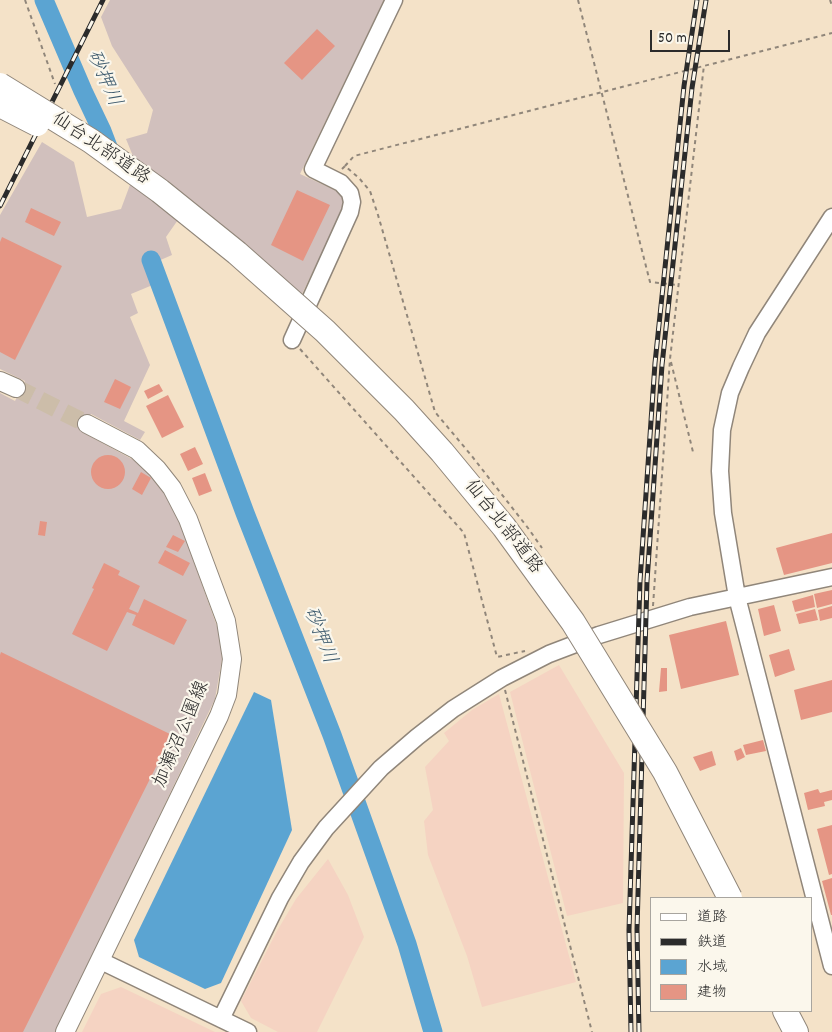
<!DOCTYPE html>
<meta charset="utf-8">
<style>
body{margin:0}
#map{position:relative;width:832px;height:1032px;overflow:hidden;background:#f4e2c8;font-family:Dekko,"Klee One",sans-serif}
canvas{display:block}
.legend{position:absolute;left:650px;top:897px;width:162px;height:115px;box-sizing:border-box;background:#fbf7ec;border:1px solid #a8a59f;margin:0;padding:6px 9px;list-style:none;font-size:15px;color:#2b2b2b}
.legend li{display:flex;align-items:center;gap:10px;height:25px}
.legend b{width:25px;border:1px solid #a8a59f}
.scale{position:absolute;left:650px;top:30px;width:80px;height:22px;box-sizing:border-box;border:2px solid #2b2b2b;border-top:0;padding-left:6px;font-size:15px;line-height:18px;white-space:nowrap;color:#2b2b2b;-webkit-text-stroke:4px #fbf7ec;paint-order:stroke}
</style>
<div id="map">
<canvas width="832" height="1032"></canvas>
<ul class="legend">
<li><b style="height:6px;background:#fff"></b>道路</li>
<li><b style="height:6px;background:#2b2b2b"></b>鉄道</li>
<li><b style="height:14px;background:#5ba4d2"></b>水域</li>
<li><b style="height:14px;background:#e59584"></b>建物</li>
</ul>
<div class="scale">50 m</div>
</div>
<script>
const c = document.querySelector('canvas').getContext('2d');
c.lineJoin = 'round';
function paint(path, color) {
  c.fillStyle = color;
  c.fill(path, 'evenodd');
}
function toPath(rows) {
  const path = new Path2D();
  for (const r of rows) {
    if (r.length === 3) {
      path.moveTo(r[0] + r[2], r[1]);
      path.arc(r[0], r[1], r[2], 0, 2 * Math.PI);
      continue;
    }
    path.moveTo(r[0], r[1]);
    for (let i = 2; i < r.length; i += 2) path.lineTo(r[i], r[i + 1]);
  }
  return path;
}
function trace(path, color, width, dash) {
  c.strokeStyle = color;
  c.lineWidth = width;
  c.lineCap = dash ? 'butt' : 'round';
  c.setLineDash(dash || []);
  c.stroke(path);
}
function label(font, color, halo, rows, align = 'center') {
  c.font = font + ' Dekko,"Klee One",sans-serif';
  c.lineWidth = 4.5;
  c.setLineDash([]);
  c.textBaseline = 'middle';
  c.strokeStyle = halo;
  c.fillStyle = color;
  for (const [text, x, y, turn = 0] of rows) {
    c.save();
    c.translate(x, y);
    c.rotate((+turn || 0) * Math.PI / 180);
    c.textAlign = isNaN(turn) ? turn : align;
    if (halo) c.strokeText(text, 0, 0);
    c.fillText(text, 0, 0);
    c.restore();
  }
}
const built = toPath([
 [559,665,624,773,623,903,567,916,510,692],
 [499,694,576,982,482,1007,467,956,428,855,424,821,433,810,425,767,449,741,444,733,472,710],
 [328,859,348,895,364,937,317,1032,278,1032,251,1018,241,1001,277,931,296,899],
 [121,987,215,1032,82,1032,101,994]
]);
const industrial = toPath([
 [110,0,384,0,300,174,341,193,345,198,345,205,301,296,189,204,166,237,172,255,149,265,155,284,131,294,138,313,130,317,150,365,124,421,145,432,140,440,91,414,82,432,141,464,168,496,183,532,219,632,222,659,215,699,56,1032,0,1032,0,393,15,401,25,381,0,369,0,215,42,142,74,162,87,217,121,209,137,166,126,139,147,133,153,110,112,46,101,17]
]);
const water = toPath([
 [254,692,271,700,292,830,221,983,205,989,139,957,134,940]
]);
const river = toPath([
 [44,0,83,91,102,131,113,160],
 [151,260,245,513,332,735,407,944,433,1032]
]);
const building = toPath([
 [317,29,335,46,302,80,284,63],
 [297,190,330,205,303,261,271,245],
 [31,208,61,222,54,236,25,222],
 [2,237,62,266,15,360,0,352,0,242],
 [115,379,131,387,120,409,104,402],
 [159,384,163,391,148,399,144,391],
 [168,395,184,427,162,438,146,406],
 [195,447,203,464,188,471,180,454],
 [108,472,17],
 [141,472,151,478,142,495,132,489],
 [205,473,212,491,199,496,192,478],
 [40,521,47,522,45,536,38,535],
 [832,533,832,563,784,575,776,548],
 [173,535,185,541,178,552,166,547],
 [165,550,190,563,183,576,158,563],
 [104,563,120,571,118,575,140,586,129,609,138,613,144,599,187,620,174,645,132,625,136,615,127,612,107,651,72,634,94,589,92,588],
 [832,590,832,604,817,608,814,594],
 [813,595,815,607,795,612,792,601],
 [774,605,781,631,764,636,758,609],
 [832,606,832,618,820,621,818,610],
 [815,609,818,620,799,624,796,614],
 [726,621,739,675,681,689,669,635],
 [789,649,795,670,775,677,769,655],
 [1,652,172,735,23,1032,0,1032,0,655],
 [661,668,667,668,667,691,659,692],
 [832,680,832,712,801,720,794,690],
 [763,740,766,751,746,755,743,745],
 [741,748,745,757,737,761,734,751],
 [712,751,716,765,700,771,693,757],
 [818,789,820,793,832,790,832,800,824,802,825,806,808,810,804,793],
 [832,825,832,874,829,875,817,829],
 [832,878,832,915,831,915,822,881]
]);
const secondaryTunnel = toPath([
 [16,388,87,424]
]);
const path = toPath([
 [25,0,55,84],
 [578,0,650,282,678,285],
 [830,0,832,6],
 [345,166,354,156,832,33],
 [342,169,345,166,359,178,370,191,378,215,435,412,471,455,528,528,542,548],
 [300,349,464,533,497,657,525,651],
 [671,362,693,452],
 [653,606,670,359,704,65],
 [505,690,592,1032]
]);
const tertiary = toPath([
 [832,217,757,333,741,367,730,393,722,430,720,471,723,513,737,597,832,966],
 [292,340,350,212,352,202,350,193,341,183,313,169,394,0],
 [101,961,248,1032],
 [221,1019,280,898,301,862,326,828,381,768,417,737,453,709,502,678,549,654,599,635,690,607,832,577]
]);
const secondary = toPath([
 [0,381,16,388],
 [65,1032,219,716,227,695,232,659,226,621,188,519,172,488,157,469,137,450,87,424]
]);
const motorway = toPath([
 [785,1011,796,1032]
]);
const rail = toPath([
 [0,206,103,0],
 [631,1032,629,930,640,581,655,363,684,86,697,0],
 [639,1032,637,929,647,581,662,365,692,88,706,0]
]);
const motorwayBridge = toPath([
 [0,85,91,141,160,191,237,253,325,331,404,410,442,452,504,527,573,622,665,772,730,898],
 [0,105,37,124]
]);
const streetNames = [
 ["仙台北部道路",100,150,34],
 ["仙台北部道路",502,528,52],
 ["加瀬沼公園線",183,735,-67]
];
const waterNames = [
 ["砂押川",102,79,67],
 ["砂押川",318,636,69]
];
paint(built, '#f5d3c2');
paint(industrial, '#d1c0bd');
paint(water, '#5ba4d2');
trace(river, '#5ba4d2', 19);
paint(building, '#e59584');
trace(secondaryTunnel, '#ccbda9', 18, [18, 9]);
trace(tertiary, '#90867a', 19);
trace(secondary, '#90867a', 20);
trace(motorway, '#90867a', 26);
trace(path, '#90867a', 2, [4, 4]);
trace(tertiary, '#fff', 16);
trace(secondary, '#fff', 18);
trace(motorway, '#fff', 24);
trace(rail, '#2b2b2b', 5);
trace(rail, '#fbf7ec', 3, [9]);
trace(motorwayBridge, '#90867a', 26, []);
trace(motorwayBridge, '#fff', 24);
label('19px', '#2b2b2b', '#fbf7ec', streetNames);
label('italic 20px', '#3e5b6e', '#fbf7ec', waterNames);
</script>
